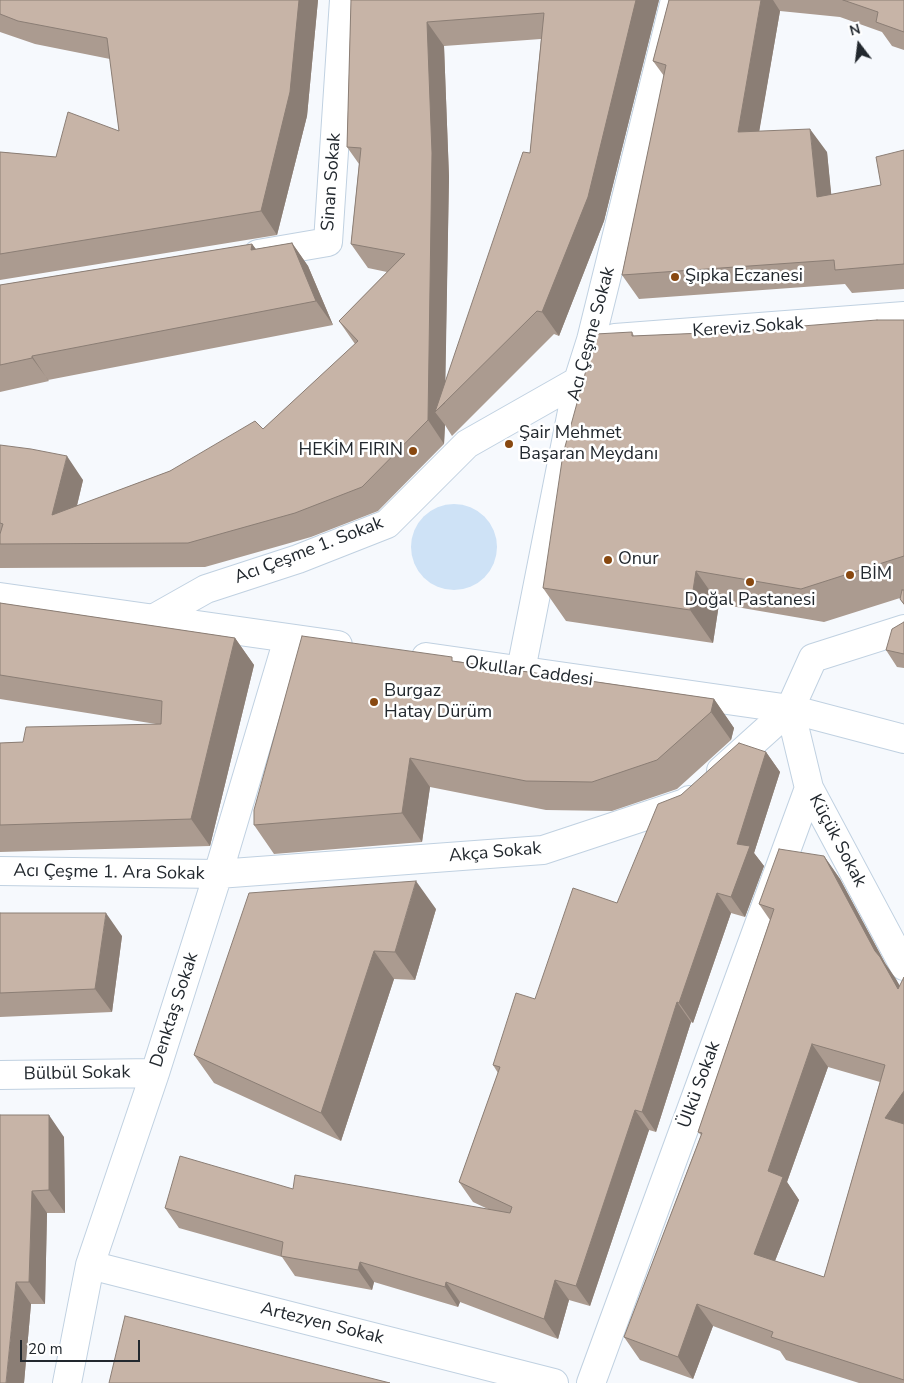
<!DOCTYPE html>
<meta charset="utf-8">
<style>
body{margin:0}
#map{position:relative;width:904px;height:1383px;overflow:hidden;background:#f6f9fd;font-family:"Nunito Sans",sans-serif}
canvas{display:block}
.north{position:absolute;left:834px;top:20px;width:50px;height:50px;-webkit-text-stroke:4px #fff;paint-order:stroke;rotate:345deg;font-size:14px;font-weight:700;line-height:20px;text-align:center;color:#22282e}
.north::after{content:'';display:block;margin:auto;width:18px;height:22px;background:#22282e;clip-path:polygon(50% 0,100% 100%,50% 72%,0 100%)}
.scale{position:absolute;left:20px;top:1340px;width:120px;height:22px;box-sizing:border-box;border:2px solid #22282e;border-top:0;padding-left:6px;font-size:15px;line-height:18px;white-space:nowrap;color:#22282e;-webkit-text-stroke:4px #fff;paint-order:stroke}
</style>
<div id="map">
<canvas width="904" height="1383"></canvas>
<div class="north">N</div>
<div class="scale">20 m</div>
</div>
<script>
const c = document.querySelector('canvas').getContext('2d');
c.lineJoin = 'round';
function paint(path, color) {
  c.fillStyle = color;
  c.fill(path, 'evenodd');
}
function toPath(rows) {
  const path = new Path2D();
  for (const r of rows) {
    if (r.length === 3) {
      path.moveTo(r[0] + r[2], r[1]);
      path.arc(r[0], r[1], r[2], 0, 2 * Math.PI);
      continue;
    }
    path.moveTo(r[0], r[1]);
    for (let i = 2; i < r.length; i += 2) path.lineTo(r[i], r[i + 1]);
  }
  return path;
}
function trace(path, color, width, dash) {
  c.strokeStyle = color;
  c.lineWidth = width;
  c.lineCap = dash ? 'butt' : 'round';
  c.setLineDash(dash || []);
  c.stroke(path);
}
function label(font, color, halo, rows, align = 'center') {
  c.font = font + ' "Nunito Sans",sans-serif';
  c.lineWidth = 5;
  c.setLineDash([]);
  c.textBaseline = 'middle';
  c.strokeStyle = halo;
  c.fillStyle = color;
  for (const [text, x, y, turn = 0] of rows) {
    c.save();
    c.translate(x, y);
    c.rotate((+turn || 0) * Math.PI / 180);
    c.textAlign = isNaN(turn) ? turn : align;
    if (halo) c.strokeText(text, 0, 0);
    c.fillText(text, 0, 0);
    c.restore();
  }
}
const green = toPath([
 [454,547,43]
]);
const street = toPath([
 [258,254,328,242,344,0],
 [615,338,904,316],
 [151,620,206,589,298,559,387,524,467,444,578,381],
 [521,670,578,381,591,340,675,0],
 [790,709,809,788,904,966],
 [721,771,790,709,813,658,904,629],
 [0,871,218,874,543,850,685,803,689,800],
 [0,1075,155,1073],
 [90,1265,554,1383],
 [67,1383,90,1265,155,1073,218,874,288,639],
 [591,1383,809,788]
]);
const secondary = toPath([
 [0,597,338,645],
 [426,657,790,709,904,739]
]);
const wall = toPath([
 [0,0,318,0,307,116,277,235,0,280,0,152,56,157,119,131,110,59,35,44,0,32],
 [351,0,659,0,604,221,559,336,554,334,452,436,445,425,444,444,378,511,311,537,205,567,0,568,0,445,83,480,77,506,170,471,263,429,355,344,339,321,387,272,368,268,351,244,359,164,347,147],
 [541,39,530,153,445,383,449,177,444,46],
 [669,0,904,0,904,50,892,46,882,32,840,17,780,11,759,131,827,152,831,195,881,185,904,150,904,289,852,293,845,284,639,299,622,275,664,76,653,61],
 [292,243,308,266,333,325,48,380,49,381,0,392,0,285,252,244,256,249],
 [904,320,904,605,900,599,900,598,824,622,719,604,713,643,566,621,543,588,632,332,634,336,728,332],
 [0,603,235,638,254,665,210,846,0,852,0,743,23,742,156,724,0,699],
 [904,622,904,668,897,667,886,650],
 [456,661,714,699,734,728,731,740,677,789,612,811,546,810,430,787,422,842,274,854,254,825],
 [766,752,780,772,754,853,764,866,745,917,731,913,693,1023,691,1022,656,1132,649,1130,590,1306,569,1300,558,1339,460,1302,458,1307,374,1282,372,1290,295,1276,282,1257,179,1228,165,1208,293,1189,488,1209,473,1202,459,1182,498,1073,493,1065,535,999,617,903,681,795],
 [824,856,840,879,885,963,900,986,904,977,904,1383,859,1383,786,1360,780,1351,713,1326,693,1379,640,1360,624,1337,701,1135,698,1132,770,920,759,904],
 [828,1067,880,1082,824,1277,775,1261,799,1200,787,1182],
 [436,909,415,980,394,979,341,1141,214,1083,194,1055],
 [0,913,122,936,112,1012,0,1017],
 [0,1115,64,1137,65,1213,47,1213,45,1304,31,1304,24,1383]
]);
const shadedWall = toPath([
 [299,0,318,0,307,116,277,235,261,211],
 [636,0,659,0,604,221,559,336,542,312],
 [761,0,773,0,780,11,755,156,738,132],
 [427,22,444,46,449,177,445,403,435,412,445,425,444,444,428,420],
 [810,129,827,152,834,221,817,197],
 [292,243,308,266,333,325,316,301],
 [252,244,269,268,251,250],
 [32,356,48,380,49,381,32,358],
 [67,456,83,480,69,538,52,515],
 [696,571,719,604,713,643,690,610],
 [235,638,254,665,210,846,191,819],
 [714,699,734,728,731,740,711,712],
 [766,752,780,772,754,853,764,866,745,917,731,897,737,844],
 [410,758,430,787,422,842,402,813],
 [824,856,840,879,885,963,896,979,904,994,898,989,875,951],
 [416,881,436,909,415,980,395,952],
 [717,893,731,913,693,1023,679,1003],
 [106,913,122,936,112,1012,95,989],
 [374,951,394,979,341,1141,321,1113],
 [677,1002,691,1022,656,1132,642,1112],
 [812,1044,828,1067,787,1182,799,1200,769,1276,754,1254,768,1171],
 [904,1091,904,1136,885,1118],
 [635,1110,649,1130,590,1306,576,1286],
 [49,1115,64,1137,65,1213,49,1190],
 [32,1191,47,1213,45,1304,29,1282],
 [360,1262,374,1282,372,1290,358,1270],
 [555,1280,569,1300,558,1339,544,1319],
 [16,1282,31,1304,24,1383,6,1383],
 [446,1282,460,1302,458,1307,445,1287],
 [697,1304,713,1326,693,1379,678,1357]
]);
const building = toPath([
 [0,0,299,0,290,92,261,211,0,254,0,152,56,157,68,112,119,131,107,38,18,21,0,14,0,0],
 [351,0,636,0,588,197,542,312,537,311,435,412,523,152,530,153,544,13,427,22,432,153,428,420,362,487,295,513,188,543,0,544,0,534,3,524,0,523,0,445,31,449,67,456,52,515,170,471,255,421,263,429,358,341,339,321,405,254,351,244,361,148,347,147,351,0],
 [669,0,761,0,738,132,810,129,817,197,881,185,876,157,904,150,904,264,835,270,834,260,622,275,666,65,653,61,669,0],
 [843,0,904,0,904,32,876,22,878,12,843,0],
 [292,243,316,301,32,356,32,358,0,365,0,285,252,244,251,250,292,243],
 [877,320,904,320,904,556,801,589,696,571,690,610,543,588,563,454,596,334,632,332,632,336,728,332,877,320],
 [902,590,904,590,904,604,900,599,902,590],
 [0,603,235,638,191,819,0,825,0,743,23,742,26,727,161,724,162,701,0,675,0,603],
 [904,622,904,654,886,650,892,629,904,622],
 [302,636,452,657,452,661,714,699,711,712,657,760,592,782,526,781,410,758,402,813,254,825,254,810,302,636],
 [739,743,766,752,737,844,750,846,731,897,717,893,679,1003,677,1002,642,1112,635,1110,576,1286,555,1280,544,1319,446,1282,445,1287,360,1262,358,1270,281,1256,283,1242,165,1208,180,1156,293,1189,295,1175,510,1213,512,1207,459,1182,500,1067,493,1065,516,993,535,999,573,888,617,903,658,804,681,795,739,743],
 [779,849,824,856,875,951,880,957,898,989,904,977,904,1091,885,1118,904,1124,904,1380,771,1337,773,1332,697,1304,678,1357,624,1337,702,1133,698,1132,774,909,759,904,779,849],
 [812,1044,885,1065,824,1277,754,1254,783,1177,768,1171,812,1044],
 [416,881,395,952,374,951,321,1113,194,1055,249,893,416,881],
 [0,913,106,913,95,989,0,993,0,913],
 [0,1115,49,1115,49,1190,32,1191,29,1282,16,1282,6,1383,0,1383,0,1115],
 [125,1316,390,1383,109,1383,125,1316]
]);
const markers = [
 [675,277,5,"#884810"],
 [509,444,5,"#884810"],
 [413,451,5,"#884810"],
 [608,560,5,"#884810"],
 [850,575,5,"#884810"],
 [750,582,5,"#884810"],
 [374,702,5,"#884810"]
];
const streetNames = [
 ["Sinan Sokak",332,182,-86],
 ["Kereviz Sokak",748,328,-4],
 ["Acı Çeşme Sokak",592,334,-75],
 ["Acı Çeşme 1. Sokak",309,551,-21],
 ["Okullar Caddesi",529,672,8],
 ["Küçük Sokak",837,841,62],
 ["Akça Sokak",495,853,-5],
 ["Acı Çeşme 1. Ara Sokak",109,873,1],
 ["Denktaş Sokak",175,1010,-72],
 ["Bülbül Sokak",77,1074,-1],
 ["Ülkü Sokak",700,1085,-70],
 ["Artezyen Sokak",322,1324,14]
];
const poiNames = [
 ["Şıpka Eczanesi",685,277],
 ["Şair Mehmet",519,434],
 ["Başaran Meydanı",519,455],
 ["HEKİM FIRIN",403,451,"right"],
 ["Onur",618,560],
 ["BİM",860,575],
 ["Doğal Pastanesi",750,601,"center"],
 ["Burgaz",384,692],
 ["Hatay Dürüm",384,713]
];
paint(green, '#cee2f6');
trace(street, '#c0d1e1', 30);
trace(secondary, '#c0d1e1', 30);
trace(street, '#fff', 28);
trace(secondary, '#fff', 28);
paint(wall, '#ab9b90');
paint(shadedWall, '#8b7e75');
paint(building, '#c7b4a7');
trace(building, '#8b7e75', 1);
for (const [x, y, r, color] of markers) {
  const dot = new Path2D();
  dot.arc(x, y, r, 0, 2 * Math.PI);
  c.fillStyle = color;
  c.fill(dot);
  trace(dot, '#fff', 2);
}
label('18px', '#22282e', '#fff', streetNames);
label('18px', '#22282e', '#fff', poiNames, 'left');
</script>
